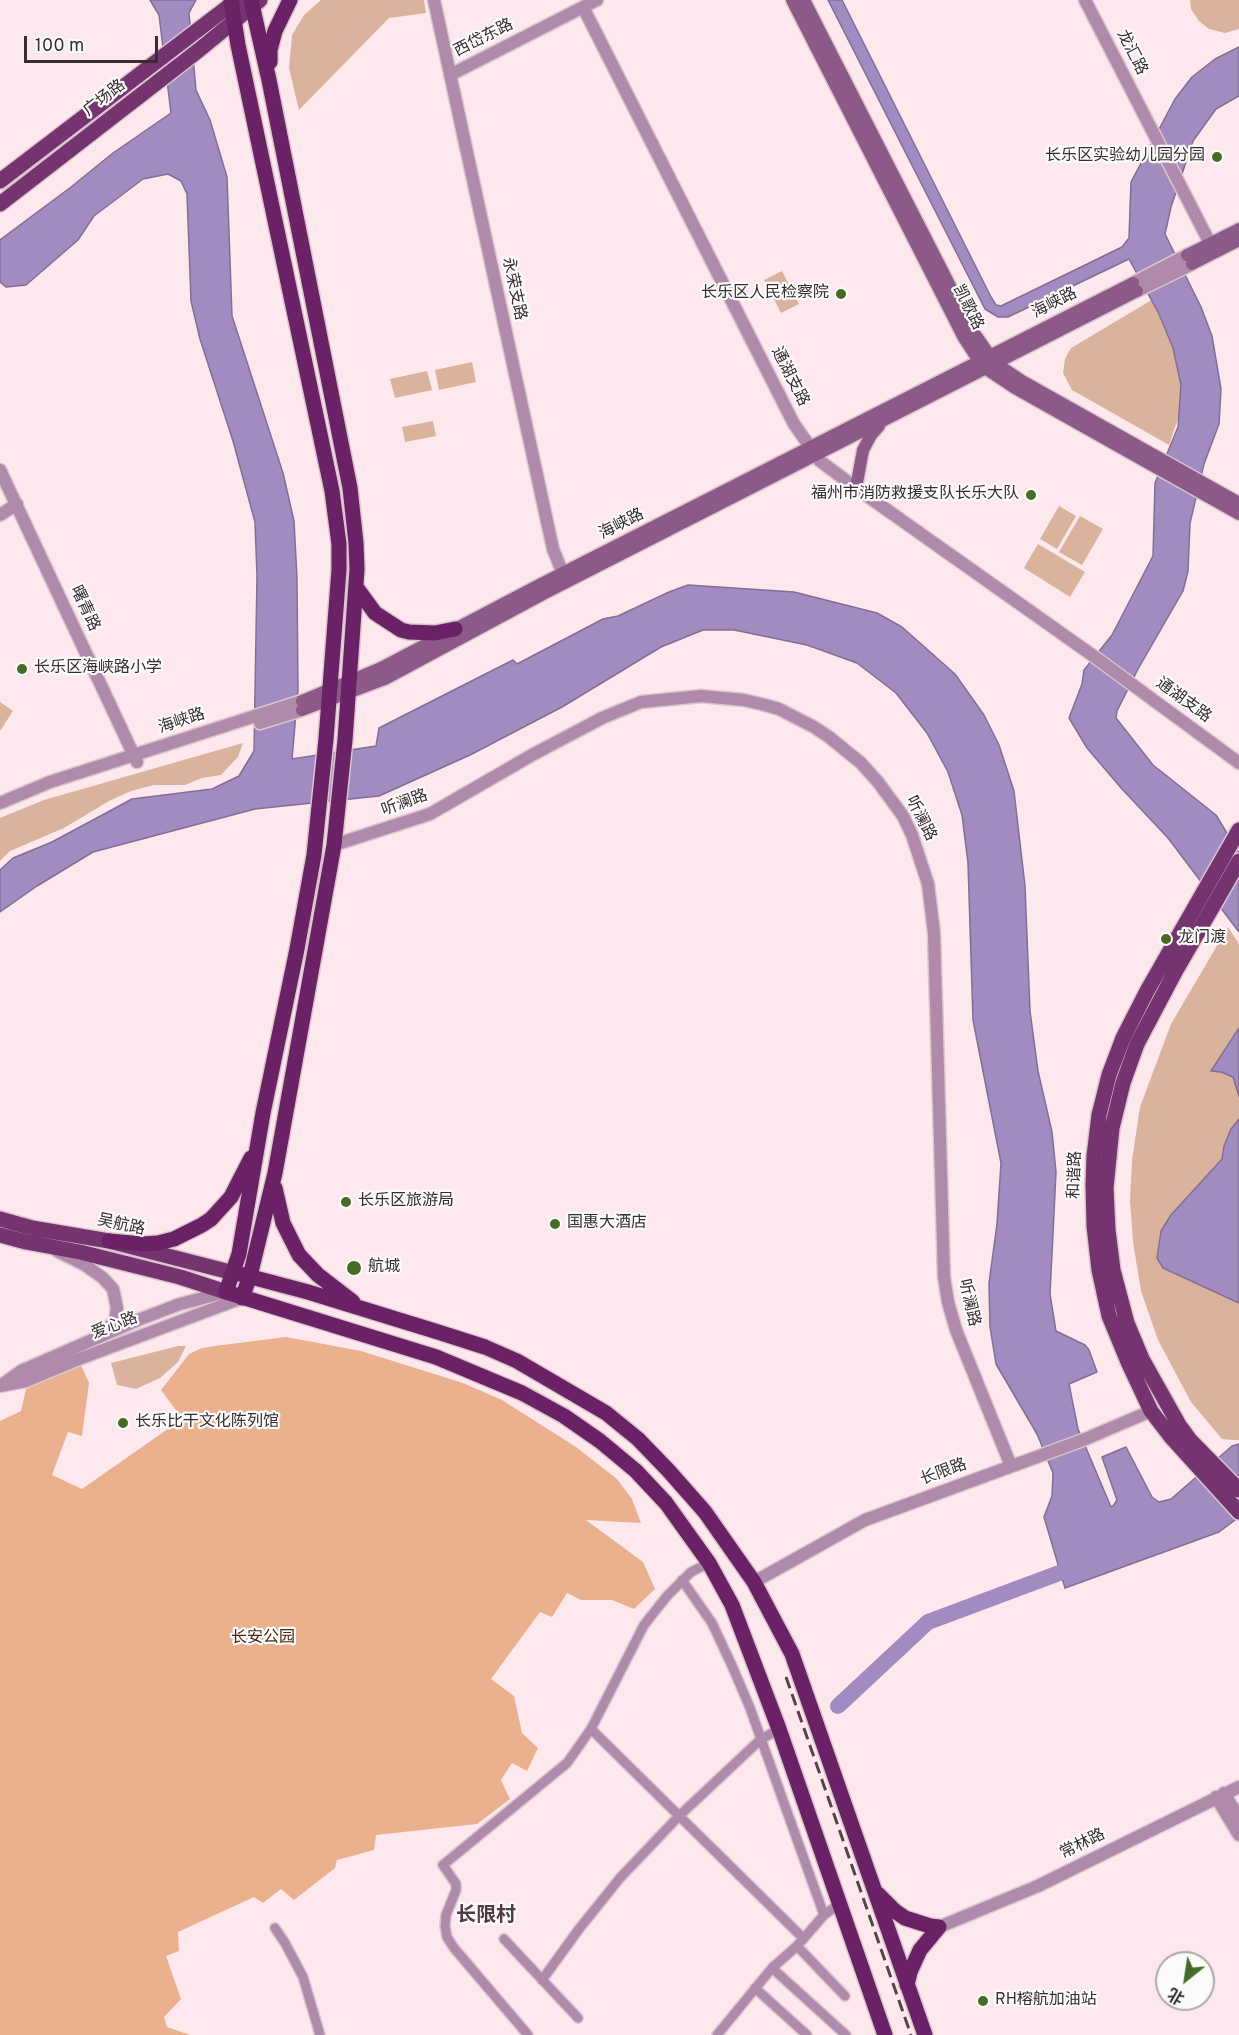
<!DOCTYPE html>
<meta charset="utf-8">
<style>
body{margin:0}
#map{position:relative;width:1239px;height:2035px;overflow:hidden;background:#fde8ee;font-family:Overpass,"Noto Sans SC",sans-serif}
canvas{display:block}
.north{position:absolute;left:1155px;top:1951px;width:60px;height:60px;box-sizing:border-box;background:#fbfbfb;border:2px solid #ada9aa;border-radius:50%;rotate:210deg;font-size:16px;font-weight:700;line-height:24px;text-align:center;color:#392d31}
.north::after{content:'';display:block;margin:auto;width:21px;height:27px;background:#456b26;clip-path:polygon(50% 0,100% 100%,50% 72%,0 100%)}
.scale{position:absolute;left:24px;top:36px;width:134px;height:27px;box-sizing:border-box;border:3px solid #392d31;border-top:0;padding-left:8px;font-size:18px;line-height:21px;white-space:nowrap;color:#392d31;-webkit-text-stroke:4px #fbfbfb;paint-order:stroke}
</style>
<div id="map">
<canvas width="1239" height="2035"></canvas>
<div class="north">北</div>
<div class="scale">100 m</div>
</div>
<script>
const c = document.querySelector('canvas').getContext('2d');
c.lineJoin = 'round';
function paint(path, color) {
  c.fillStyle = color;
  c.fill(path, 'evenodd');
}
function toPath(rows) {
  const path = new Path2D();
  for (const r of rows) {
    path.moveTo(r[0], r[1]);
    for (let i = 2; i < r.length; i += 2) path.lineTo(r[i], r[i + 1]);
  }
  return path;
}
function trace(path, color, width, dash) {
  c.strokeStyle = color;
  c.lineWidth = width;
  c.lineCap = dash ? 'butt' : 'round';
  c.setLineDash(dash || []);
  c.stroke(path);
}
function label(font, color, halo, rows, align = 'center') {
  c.font = font + ' Overpass,"Noto Sans SC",sans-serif';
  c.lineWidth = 4.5;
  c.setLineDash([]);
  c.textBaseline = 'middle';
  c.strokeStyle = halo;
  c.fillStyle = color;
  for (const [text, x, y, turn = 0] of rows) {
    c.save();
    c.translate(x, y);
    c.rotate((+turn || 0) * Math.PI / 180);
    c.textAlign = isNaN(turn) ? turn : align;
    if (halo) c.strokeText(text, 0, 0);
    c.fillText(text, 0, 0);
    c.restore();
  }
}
const green = toPath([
 [321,0,424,0,426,13,389,18,299,110,289,68,292,35,304,15],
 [1190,0,1239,0,1239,29,1225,33,1209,29,1199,21,1191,9],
 [782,271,799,304,781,313,764,280],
 [1155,298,1172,328,1184,401,1169,445,1072,390,1063,373,1065,359,1071,348],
 [472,362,476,382,439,390,435,370],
 [427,371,432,390,395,398,390,379],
 [433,421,436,436,405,442,402,427],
 [1059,506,1076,516,1057,549,1040,539],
 [1080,516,1103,529,1082,565,1059,552],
 [1038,544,1085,572,1070,597,1024,568],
 [0,702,13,711,0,731],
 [243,743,238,757,221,775,202,778,185,785,154,785,131,791,109,801,64,828,10,851,0,861,0,818,44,800],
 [1228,927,1239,944,1239,1440,1233,1440,1222,1439,1191,1402,1158,1340,1141,1291,1133,1242,1130,1201,1132,1160,1140,1107,1171,1024],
 [178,1346,186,1346,178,1362,160,1378,136,1389,117,1385,111,1363]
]);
const forest = toPath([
 [286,1337,361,1351,463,1383,502,1400,576,1447,617,1479,632,1499,641,1523,586,1520,643,1562,655,1589,634,1609,612,1600,581,1600,567,1593,552,1617,540,1612,491,1679,514,1696,522,1733,538,1748,527,1771,512,1763,501,1780,510,1799,477,1824,376,1835,374,1850,337,1860,335,1868,294,1900,281,1889,263,1903,254,1897,178,1932,179,1951,166,1956,181,1999,164,2017,167,2027,190,2035,0,2035,0,1421,21,1411,26,1389,81,1365,89,1383,82,1436,68,1432,52,1475,82,1489,172,1426,178,1413,161,1390,189,1354,202,1348,215,1346]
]);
const water = toPath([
 [150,0,196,0,189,13,196,90,210,120,227,177,232,316,283,473,294,521,297,578,298,690,292,759,376,746,379,728,513,660,517,664,603,619,618,616,669,592,688,585,794,592,877,613,902,627,955,674,984,715,999,745,1014,791,1025,886,1030,1011,1038,1071,1052,1132,1056,1172,1050,1294,1056,1331,1085,1345,1089,1350,1097,1372,1069,1384,1078,1429,1111,1507,1113,1506,1117,1500,1102,1457,1126,1447,1152,1497,1159,1502,1171,1499,1232,1446,1239,1444,1239,1517,1219,1532,1065,1588,1044,1517,1052,1496,1053,1473,1037,1434,996,1364,990,1327,989,1283,997,1224,1001,1163,973,1020,968,863,962,815,948,772,927,733,896,693,857,663,807,645,734,630,703,630,661,647,562,707,470,755,379,796,255,809,93,852,37,886,0,912,0,870,13,858,52,842,132,799,212,789,239,776,254,751,257,576,255,522,233,441,200,339,191,301,187,194,181,181,168,174,143,179,94,216,78,240,26,285,6,287,0,282,0,240,71,187,113,153,171,113,159,15,150,0],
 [828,0,842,0,991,297,996,305,1001,306,1122,247,1129,238,1131,182,1175,99,1192,77,1215,59,1239,47,1239,96,1216,109,1193,141,1171,207,1165,234,1201,307,1212,336,1221,389,1219,424,1204,464,1190,523,1188,571,1183,591,1138,669,1117,711,1116,718,1153,765,1216,815,1239,853,1239,932,1168,838,1122,789,1087,748,1069,718,1082,684,1084,670,1112,635,1153,556,1155,483,1178,427,1181,385,1173,348,1159,314,1129,259,1008,317,998,317,985,309,828,0],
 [1239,1028,1239,1096,1233,1077,1221,1072,1211,1071,1239,1028],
 [1239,1119,1239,1303,1163,1268,1157,1258,1161,1231,1171,1215,1222,1159,1224,1146,1231,1129,1239,1119]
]);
const river = toPath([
 [838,1706,928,1622,1078,1566]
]);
const minor = toPath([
 [682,1580,712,1623,733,1668,750,1708,824,1915],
 [591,1729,803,1938],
 [275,1928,285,1943,303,1977,320,2035],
 [504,1939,578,2018],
 [797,1946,845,1996],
 [772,1968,846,2035],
 [542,1980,579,1929,620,1878,679,1816,760,1740,779,1729],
 [755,1988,807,2035],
 [528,2035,454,1948,447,1937,445,1926,446,1915,456,1890,456,1884,443,1865,567,1763,591,1729,644,1625,667,1596,691,1572,709,1563],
 [717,2035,772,1968,797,1946,824,1915,839,1904]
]);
const tertiary = toPath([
 [434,0,553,549,566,581],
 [1085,0,1214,251],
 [583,7,794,424,820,461,856,488,1092,655,1239,763],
 [450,75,597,0],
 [1133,283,1187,255],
 [1137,291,1192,264],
 [0,470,137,762],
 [0,515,17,504],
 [260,723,302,710],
 [0,803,50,782,302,701],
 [334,845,430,814,532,755,602,718,641,702,701,696,744,700,765,705,779,709,814,727,829,737,861,763,878,782,903,816,912,835,928,884,934,933,944,1277,948,1302,956,1330,1011,1466],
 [57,1251,85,1265,103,1278,113,1289,117,1308,115,1320,103,1334],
 [3,1384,21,1371,138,1320,180,1304,226,1292],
 [0,1386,26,1381,79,1359,242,1298],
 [754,1582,865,1520,1083,1440,1151,1411],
 [1224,1793,1239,1818],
 [1216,1797,1239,1835],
 [939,1927,1038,1886,1239,1787]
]);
const secondary = toPath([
 [792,0,964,338,979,361,985,368,1015,388,1239,514],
 [804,0,974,333,995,363,1022,381,1239,503],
 [1187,255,1239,229],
 [1192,264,1239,240],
 [856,488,863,450,871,435,879,426],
 [302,701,381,668,541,584,1133,283],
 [302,710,385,679,545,593,1137,291]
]);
const primary = toPath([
 [0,181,237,0],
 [0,204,199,50,260,0],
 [1239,830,1147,991,1123,1038,1109,1075,1099,1115,1094,1156,1093,1184,1094,1226,1099,1270,1109,1316,1128,1362,1151,1411,1171,1437,1239,1512],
 [1239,861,1175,972,1137,1044,1123,1083,1112,1128,1106,1188,1108,1230,1113,1270,1127,1323,1142,1359,1179,1425,1190,1440,1239,1490],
 [0,1219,32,1228,109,1241,234,1273],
 [0,1235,26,1242,80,1252,180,1277,226,1292]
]);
const trunk = toPath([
 [231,0,238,45,332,491,339,544,339,570,326,739,314,855,297,949,263,1113,239,1254,226,1292,436,1357,522,1393,564,1416,600,1441,636,1471,666,1503,709,1563,732,1605,779,1729,885,2035],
 [270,62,270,50,275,31,290,0],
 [356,587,375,613,401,630,409,632,435,633,455,629],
 [275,1188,283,1223,299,1255,318,1275,353,1302],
 [109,1241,143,1244,158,1243,174,1239,202,1225,211,1219,231,1197,251,1158],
 [240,1274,308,1292,438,1332,485,1347,517,1361,606,1413,638,1439,668,1470,705,1512,754,1582,792,1654,925,2035],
 [242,1298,250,1276,275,1173,334,845,345,740,357,569,356,543,350,488,269,80,251,0],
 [878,1894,895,1911,905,1918,930,1926,939,1927],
 [907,1985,910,1972,920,1950,939,1927]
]);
const rail = toPath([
 [786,1677,911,2035]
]);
const markers = [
 [1217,157,6,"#456b26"],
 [841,294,6,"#456b26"],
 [1031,495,6,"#456b26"],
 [22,669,6,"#456b26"],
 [1166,939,6,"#456b26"],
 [346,1202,6,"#456b26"],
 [555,1224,6,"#456b26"],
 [354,1268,8,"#456b26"],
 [123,1423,6,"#456b26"],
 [983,2001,6,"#456b26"]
];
const streetNames = [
 ["西岱东路",484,39,-27],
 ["龙汇路",1131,53,63],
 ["广场路",105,99,-38],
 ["永荣支路",513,289,78],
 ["海峡路",1055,304,-27],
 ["凯歌路",967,308,63],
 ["通湖支路",789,377,63],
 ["海峡路",622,525,-27],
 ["曙青路",84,609,65],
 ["通湖支路",1183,701,36],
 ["海峡路",182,722,-18],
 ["听澜路",405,804,-20],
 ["听澜路",920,819,63],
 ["和谐路",1076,1175,-88],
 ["吴航路",121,1226,12],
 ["听澜路",968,1303,77],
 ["爱心路",115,1327,-21],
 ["长限路",944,1473,-20],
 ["常林路",1083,1845,-26]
];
const poiNames = [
 ["长乐区实验幼儿园分园",1205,157,"right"],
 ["长乐区人民检察院",829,294,"right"],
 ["福州市消防救援支队长乐大队",1019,495,"right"],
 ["长乐区海峡路小学",34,669],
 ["龙门渡",1178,939],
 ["长乐区旅游局",358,1202],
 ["国惠大酒店",567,1224],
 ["航城",368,1268],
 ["长乐比干文化陈列馆",135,1423],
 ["RH榕航加油站",995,2001]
];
const parkNames = [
 ["长安公园",263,1639]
];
const quarterNames = [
 ["长限村",486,1917]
];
paint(green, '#dab39c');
paint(forest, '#ebb18f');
paint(water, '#a18bc0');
trace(water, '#826f95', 1.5);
trace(river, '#a18bc0', 16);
trace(minor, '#dac6cc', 12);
trace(tertiary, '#dac6cc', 15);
trace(secondary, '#dac6cc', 15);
trace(primary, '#dac6cc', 18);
trace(trunk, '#dac6cc', 18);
trace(minor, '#af8aaa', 9);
trace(tertiary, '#af8aaa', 12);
trace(secondary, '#8d5988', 12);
trace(primary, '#753470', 15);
trace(trunk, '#6a2166', 15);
trace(rail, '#53454a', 3, [12, 6]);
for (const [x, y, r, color] of markers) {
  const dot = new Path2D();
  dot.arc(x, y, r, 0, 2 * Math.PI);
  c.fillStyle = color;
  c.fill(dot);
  trace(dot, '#fbfbfb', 2);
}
label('16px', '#392d31', '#fbfbfb', streetNames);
label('16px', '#392d31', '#fbfbfb', poiNames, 'left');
label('16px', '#4b260c', '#fbfbfb', parkNames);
label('bold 20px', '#533941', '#fbfbfb', quarterNames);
</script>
